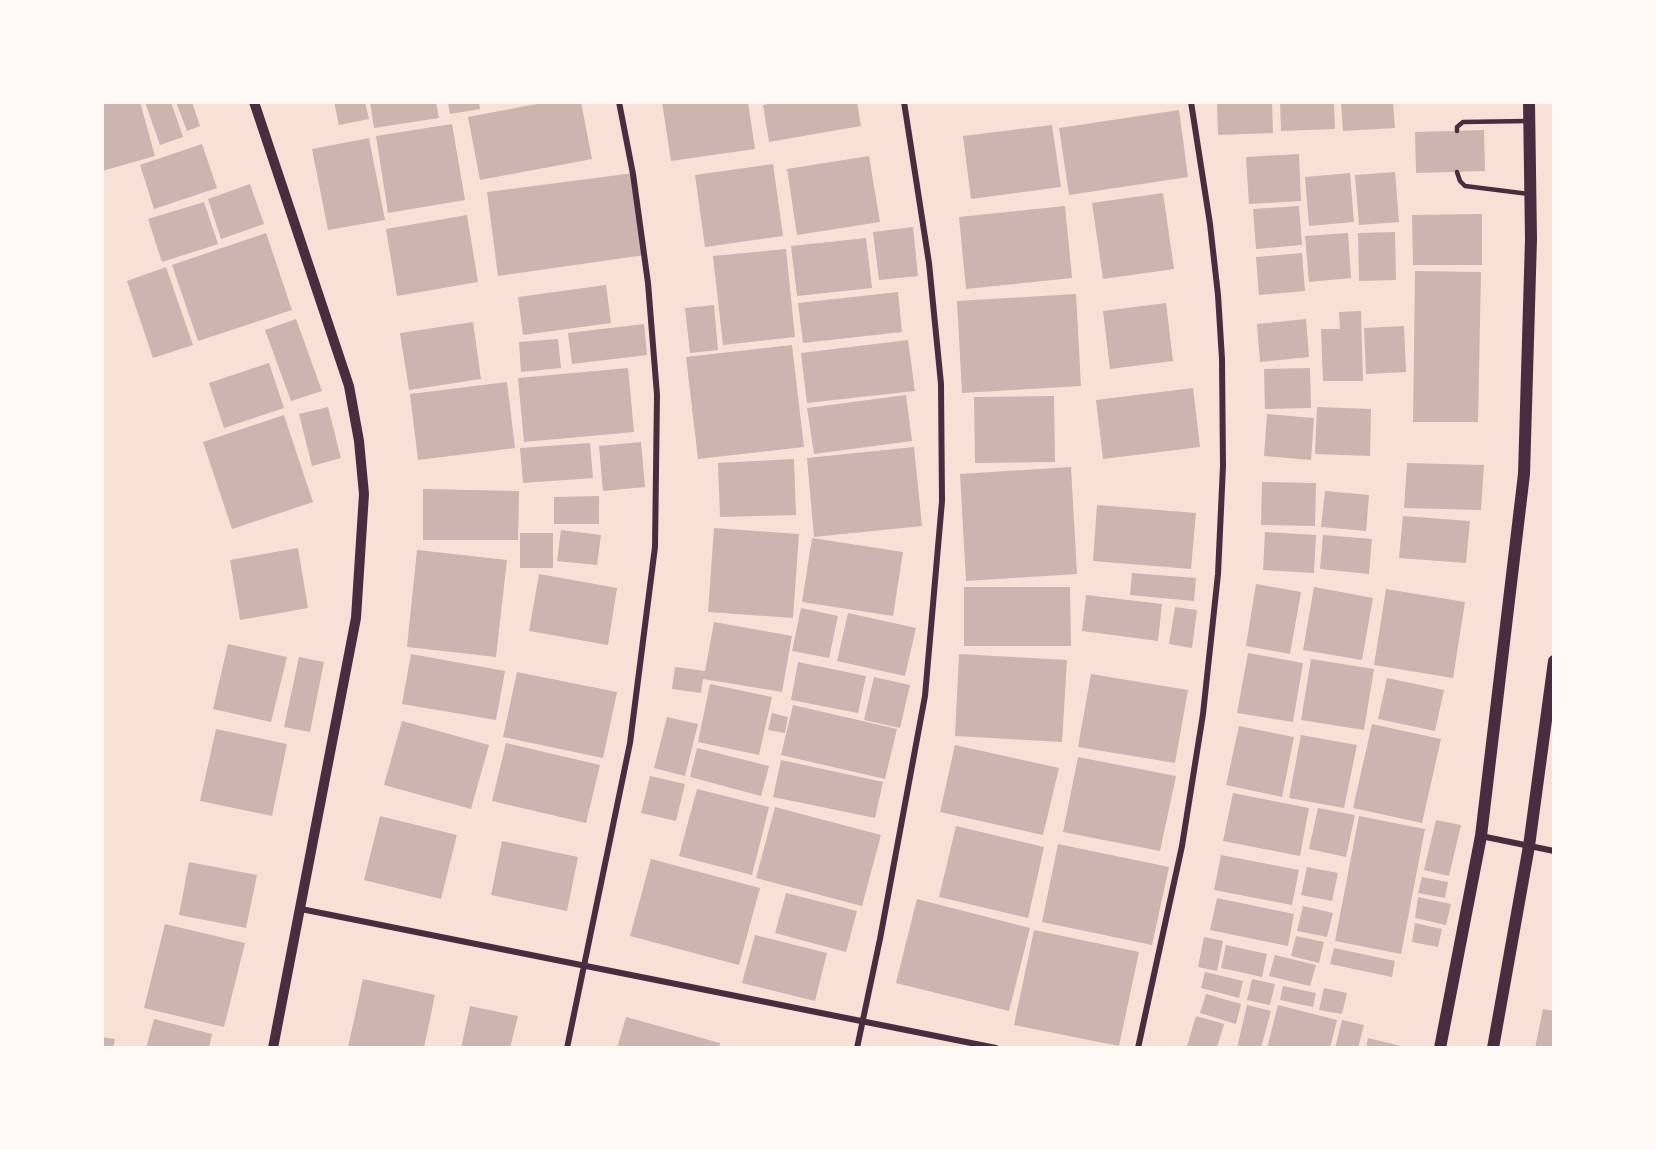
<!DOCTYPE html>
<style>
body{margin:0}
#map{position:relative;width:1656px;height:1150px;overflow:hidden;background:#f7e1d7;font-family:Raleway,sans-serif}
canvas{display:block}
.frame{position:absolute;inset:0;border:104px solid #fffaf5;pointer-events:none}
</style>
<div id="map">
<canvas width="1656" height="1150"></canvas>
<div class="frame"></div>
</div>
<script>
const c = document.querySelector('canvas').getContext('2d');
c.lineJoin = 'round';
function paint(path, color) {
  c.fillStyle = color;
  c.fill(path, 'evenodd');
}
function toPath(rows) {
  const path = new Path2D();
  for (const r of rows) {
    path.moveTo(r[0], r[1]);
    for (let i = 2; i < r.length; i += 2) path.lineTo(r[i], r[i + 1]);
  }
  return path;
}
function trace(path, color, width, dash) {
  c.strokeStyle = color;
  c.lineWidth = width;
  c.lineCap = dash ? 'butt' : 'round';
  c.setLineDash(dash || []);
  c.stroke(path);
}
const building = toPath([
 [102,102,140,102,155,156,102,171],
 [145,102,171,102,183,137,160,145],
 [176,102,192,102,200,126,187,131],
 [334,102,365,102,369,119,339,125],
 [370,102,436,102,439,118,374,128],
 [448,102,479,102,480,109,450,114],
 [547,102,581,102,592,159,480,180,468,117],
 [662,102,748,102,755,149,671,161],
 [778,102,857,102,861,126,769,142,763,105],
 [1217,102,1272,102,1273,133,1218,135],
 [1280,102,1334,102,1335,129,1281,131],
 [1341,102,1393,102,1395,128,1343,131],
 [1179,110,1188,177,1069,195,1059,128],
 [452,124,465,200,388,213,376,136],
 [1052,125,1061,187,971,199,963,136],
 [1484,130,1485,171,1416,173,1415,132],
 [369,138,385,220,328,230,312,149],
 [202,144,217,188,154,209,140,165],
 [1299,154,1301,201,1249,204,1246,157],
 [869,156,880,222,797,235,787,169],
 [773,164,783,236,705,247,695,175],
 [1395,172,1399,222,1359,225,1355,175],
 [634,173,645,255,498,276,487,192],
 [1350,173,1354,222,1309,226,1305,177],
 [250,184,264,224,221,239,208,199],
 [1163,193,1174,269,1103,279,1092,203],
 [204,202,218,244,162,262,148,219],
 [1065,206,1072,278,966,289,959,217],
 [1299,206,1302,245,1256,249,1253,209],
 [1482,214,1482,265,1413,265,1412,215],
 [467,215,478,282,397,296,386,229],
 [913,227,918,276,879,280,873,232],
 [1395,232,1396,280,1359,281,1358,233],
 [266,233,292,310,198,341,172,265],
 [1348,233,1351,278,1309,282,1305,236],
 [866,238,872,288,797,296,791,246],
 [786,249,795,337,723,345,713,256],
 [1302,253,1305,291,1259,295,1256,257],
 [166,267,193,345,153,358,127,281],
 [1415,271,1481,272,1478,422,1413,422],
 [606,285,611,323,523,335,518,297],
 [898,292,902,332,803,343,798,303],
 [1076,294,1081,386,962,393,957,301],
 [1166,303,1173,361,1110,369,1103,311],
 [714,305,718,350,690,353,685,308],
 [1361,311,1363,381,1323,381,1321,329,1340,329,1339,312],
 [296,319,322,391,291,401,265,330],
 [1306,319,1309,357,1260,362,1257,324],
 [473,322,481,379,409,390,400,333],
 [644,324,647,355,572,364,568,333],
 [1404,326,1406,372,1366,374,1364,328],
 [558,339,561,368,521,372,519,342],
 [908,340,915,391,807,403,801,353],
 [792,345,804,447,698,459,686,357],
 [269,363,284,408,224,428,209,383],
 [628,368,634,432,524,442,518,378],
 [1310,368,1311,408,1265,409,1264,369],
 [507,382,515,448,418,460,410,394],
 [1193,388,1200,447,1103,459,1096,400],
 [906,395,912,441,814,454,807,408],
 [1054,396,1055,462,975,463,974,397],
 [328,407,341,458,312,466,299,414],
 [1317,407,1371,409,1370,456,1315,454],
 [1267,414,1314,418,1311,460,1264,456],
 [284,415,313,502,232,529,203,442],
 [641,442,645,487,603,491,599,446],
 [590,443,593,478,523,483,520,448],
 [914,447,922,526,814,537,807,458],
 [794,459,796,515,720,517,718,463],
 [1407,463,1484,465,1481,510,1404,508],
 [1071,467,1077,574,966,581,960,474],
 [1262,482,1316,483,1315,526,1261,525],
 [423,489,519,491,518,540,423,540],
 [1325,491,1369,495,1366,531,1321,527],
 [599,496,599,524,554,524,554,497],
 [1097,505,1196,513,1191,569,1093,561],
 [1403,516,1470,521,1466,563,1399,558],
 [714,528,799,534,793,618,708,612],
 [561,530,601,535,597,565,557,561],
 [1265,532,1316,535,1314,573,1263,570],
 [520,533,553,533,553,568,520,568],
 [1323,535,1372,539,1369,574,1320,569],
 [812,538,903,552,893,616,802,602],
 [298,548,308,608,240,620,230,560],
 [417,550,507,560,496,657,407,647],
 [1132,573,1196,578,1194,601,1130,595],
 [539,574,617,588,608,645,529,631],
 [1256,584,1301,592,1290,654,1246,646],
 [964,587,1070,587,1071,646,964,646],
 [1314,587,1373,598,1362,660,1303,650],
 [1386,589,1465,602,1453,678,1374,665],
 [1086,595,1162,604,1158,641,1082,631],
 [1175,607,1197,610,1192,648,1169,644],
 [801,608,838,616,829,658,792,651],
 [848,613,916,628,905,676,837,661],
 [714,622,792,636,782,692,703,679,701,693,672,689,675,667,705,671],
 [228,644,287,657,271,722,213,709],
 [1248,653,1303,663,1293,722,1237,713],
 [411,654,505,671,496,720,402,704],
 [959,654,1067,660,1062,742,955,736],
 [299,657,324,662,310,732,284,727],
 [1311,659,1374,669,1364,730,1301,720],
 [798,662,866,676,858,713,791,700],
 [517,672,617,692,603,758,503,737],
 [1091,674,1188,690,1175,763,1078,747],
 [874,677,910,685,900,728,864,720],
 [1387,678,1444,690,1435,731,1378,719],
 [710,684,772,697,759,755,698,742],
 [793,705,897,729,885,779,781,755],
 [772,713,788,717,785,733,768,730],
 [667,717,698,724,685,776,654,768],
 [402,721,489,745,471,809,384,785],
 [1372,724,1441,739,1422,823,1353,808],
 [1239,726,1294,737,1282,797,1226,785],
 [216,729,287,744,272,816,200,801],
 [1301,735,1357,745,1344,808,1289,798],
 [506,743,600,765,586,823,492,801],
 [955,745,1059,768,1043,835,940,812],
 [697,748,769,766,761,796,690,777],
 [1078,757,1176,776,1160,851,1063,832],
 [781,760,883,782,875,818,773,797],
 [650,776,685,784,676,821,641,813],
 [697,789,769,807,752,875,679,856],
 [1233,793,1309,808,1300,856,1223,841],
 [775,807,881,835,862,906,756,878],
 [1318,808,1355,815,1346,857,1309,849],
 [380,816,457,835,441,899,364,880],
 [1359,816,1425,829,1401,954,1335,941],
 [1436,820,1461,825,1449,876,1424,870],
 [956,826,1044,847,1028,918,939,897],
 [502,841,578,857,567,911,491,895],
 [1058,844,1169,867,1152,945,1042,922],
 [1221,855,1299,870,1292,905,1214,890],
 [651,859,760,888,739,965,630,936],
 [189,862,257,875,246,928,179,915],
 [1307,867,1338,873,1332,901,1301,895],
 [1422,877,1448,882,1445,898,1418,893],
 [786,893,857,911,846,952,775,933],
 [1418,897,1451,904,1446,925,1415,918],
 [1217,898,1294,914,1288,946,1210,930],
 [917,899,1030,928,1009,1011,896,983],
 [1303,906,1333,913,1327,937,1297,931],
 [1415,923,1442,929,1438,947,1412,942],
 [165,924,245,943,224,1027,144,1008],
 [1034,930,1139,952,1119,1046,1014,1025],
 [755,935,827,953,815,1001,742,983],
 [1296,936,1324,942,1319,963,1291,956],
 [1204,937,1223,941,1217,971,1198,967],
 [1226,945,1267,954,1262,977,1221,968],
 [1334,948,1395,961,1392,977,1330,964],
 [1275,955,1316,965,1310,986,1269,976],
 [1205,972,1243,981,1239,998,1201,988],
 [363,979,435,995,424,1048,348,1047],
 [1252,979,1275,984,1270,1005,1247,1000],
 [1283,986,1316,993,1313,1007,1280,1000],
 [1324,988,1347,993,1342,1014,1319,1010],
 [1206,994,1241,1004,1236,1024,1200,1013],
 [1247,1005,1271,1011,1261,1048,1237,1048],
 [1278,1005,1337,1020,1330,1048,1267,1048],
 [470,1006,518,1016,510,1048,461,1048],
 [1543,1009,1554,1011,1554,1048,1535,1048],
 [1196,1016,1224,1024,1217,1048,1187,1046],
 [626,1017,720,1043,719,1048,617,1048],
 [154,1019,212,1034,209,1048,146,1048],
 [1342,1020,1364,1025,1358,1048,1335,1048],
 [102,1037,115,1039,113,1048,102,1048],
 [1368,1038,1405,1047,1405,1048,1366,1048]
]);
const service = toPath([
 [1457,131,1457,127,1463,122,1527,121],
 [1457,172,1460,181,1465,186,1529,194]
]);
const minor = toPath([
 [1481,836,1554,851],
 [301,909,996,1048],
 [567,1048,630,743,655,547,657,395,648,283,633,174,619,102],
 [857,1048,880,939,925,696,942,501,941,384,929,263,904,102],
 [1138,1048,1182,846,1203,714,1218,574,1223,466,1222,359,1218,295,1210,224,1191,102]
]);
const tertiary = toPath([
 [254,102,349,386,359,441,364,494,356,618,273,1048]
]);
const secondary = toPath([
 [1440,1048,1481,836,1524,474,1531,239,1529,102],
 [1493,1048,1529,846,1554,661]
]);
paint(building, '#ccb4b1');
trace(service, '#4a2c40', 4.5);
trace(minor, '#4a2c40', 6);
trace(tertiary, '#4a2c40', 10);
trace(secondary, '#4a2c40', 12);
</script>
